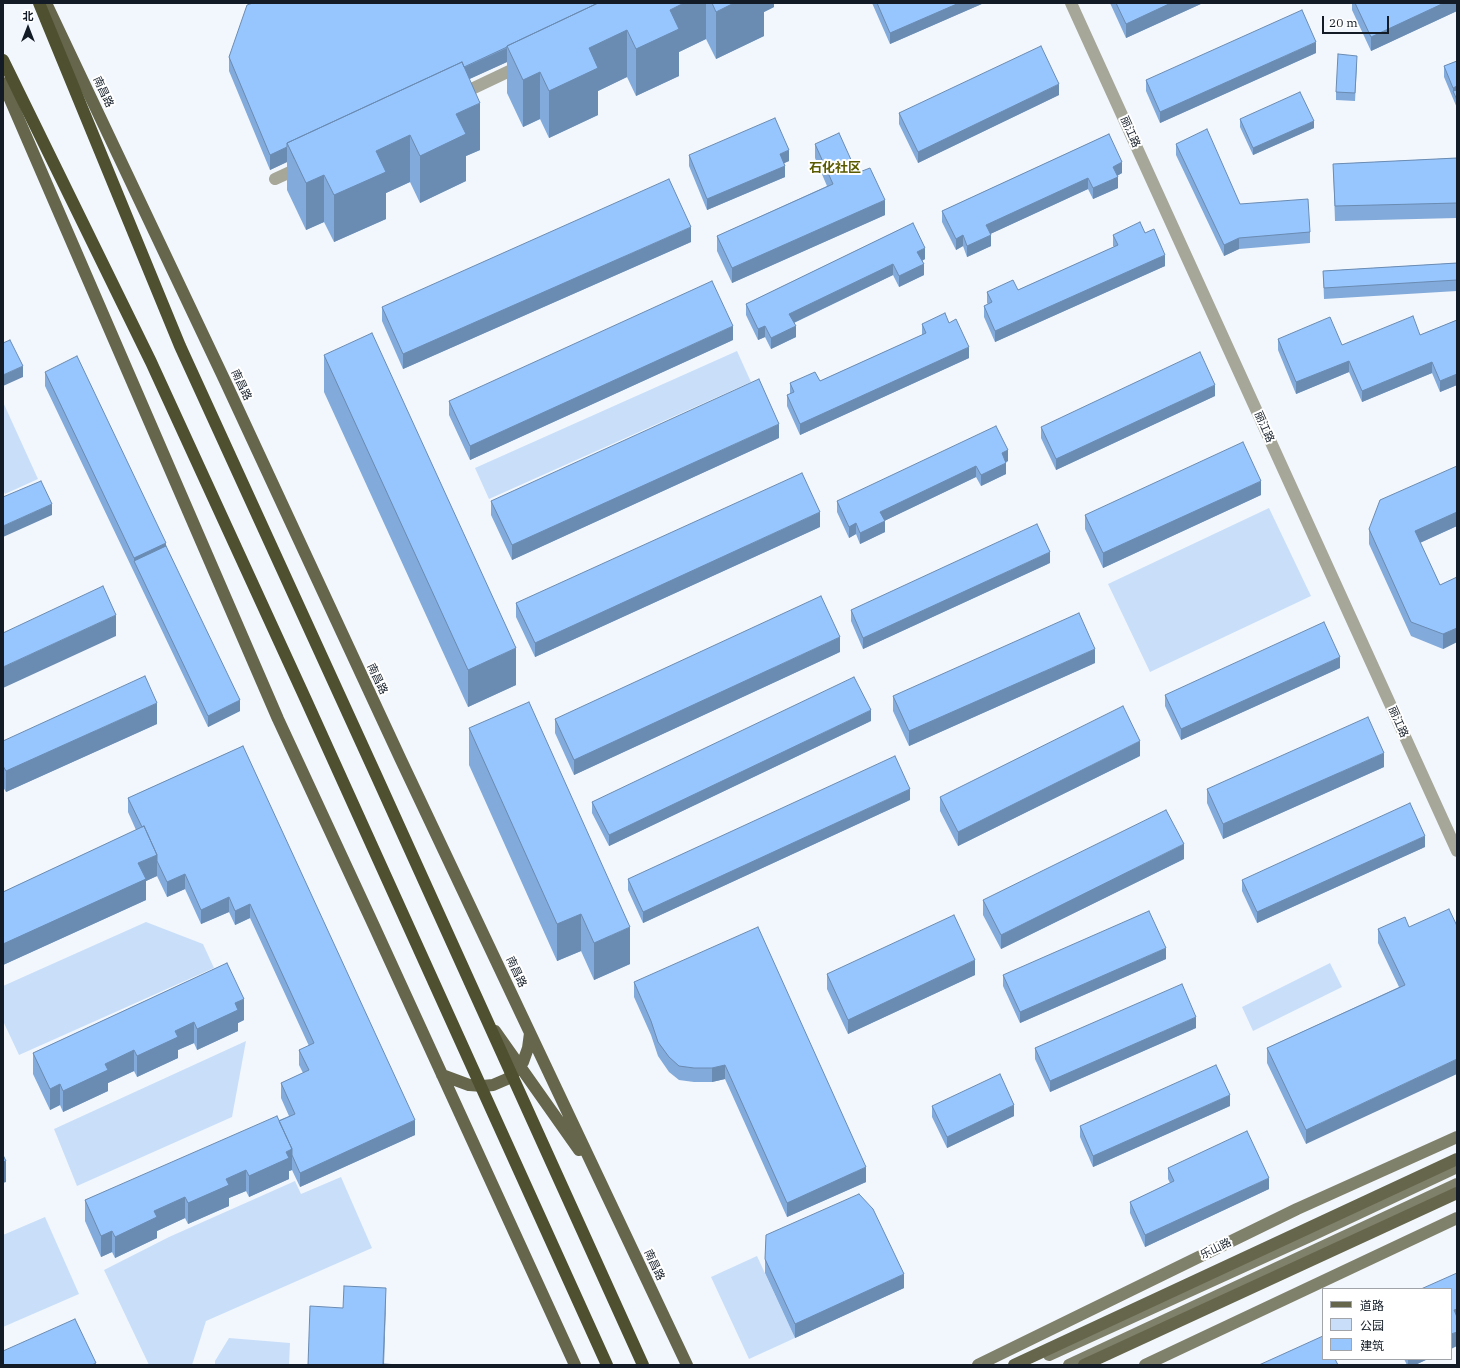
<!DOCTYPE html>
<meta charset="utf-8">
<style>
body{margin:0}
#map{position:relative;width:1460px;height:1368px;overflow:hidden;background:#f2f7fd;font-family:"IBM Plex Serif","Noto Sans SC",serif}
canvas{display:block}
.frame{position:absolute;inset:0;border:4px solid #131c26;pointer-events:none}
.legend{position:absolute;left:1322px;top:1288px;width:130px;height:72px;box-sizing:border-box;background:#fff;border:1px solid #a1a4a8;margin:0;padding:5px 7px;list-style:none;font-size:12px;color:#131c26}
.legend li{display:flex;align-items:center;gap:8px;height:20px}
.legend b{width:20px;border:1px solid #a1a4a8}
.north{position:absolute;left:8px;top:8px;width:40px;height:40px;-webkit-text-stroke:3px #fff;paint-order:stroke;rotate:0deg;font-size:11px;font-weight:700;line-height:16px;text-align:center;color:#131c26}
.north::after{content:'';display:block;margin:auto;width:14px;height:18px;background:#131c26;clip-path:polygon(50% 0,100% 100%,50% 72%,0 100%)}
.scale{position:absolute;left:1322px;top:16px;width:67px;height:18px;box-sizing:border-box;border:2px solid #131c26;border-top:0;padding-left:5px;font-size:12px;line-height:14px;white-space:nowrap;color:#131c26;-webkit-text-stroke:3px #fff;paint-order:stroke}
</style>
<div id="map">
<canvas width="1460" height="1368"></canvas>
<div class="frame"></div>
<ul class="legend">
<li><b style="height:5px;background:#65664b"></b>道路</li>
<li><b style="height:11px;background:#c9dff9"></b>公园</li>
<li><b style="height:11px;background:#97c6fe"></b>建筑</li>
</ul>
<div class="north">北</div>
<div class="scale">20 m</div>
</div>
<script>
const c = document.querySelector('canvas').getContext('2d');
c.lineJoin = 'round';
function paint(path, color) {
  c.fillStyle = color;
  c.fill(path, 'evenodd');
}
function toPath(rows) {
  const path = new Path2D();
  for (const r of rows) {
    path.moveTo(r[0], r[1]);
    for (let i = 2; i < r.length; i += 2) path.lineTo(r[i], r[i + 1]);
  }
  return path;
}
function trace(path, color, width, dash) {
  c.strokeStyle = color;
  c.lineWidth = width;
  c.lineCap = dash ? 'butt' : 'round';
  c.setLineDash(dash || []);
  c.stroke(path);
}
function label(font, color, halo, rows, align = 'center') {
  c.font = font + ' "IBM Plex Serif","Noto Sans SC",serif';
  c.lineWidth = 4;
  c.setLineDash([]);
  c.textBaseline = 'middle';
  c.strokeStyle = halo;
  c.fillStyle = color;
  for (const [text, x, y, turn = 0] of rows) {
    c.save();
    c.translate(x, y);
    c.rotate((+turn || 0) * Math.PI / 180);
    c.textAlign = isNaN(turn) ? turn : align;
    if (halo) c.strokeText(text, 0, 0);
    c.fillText(text, 0, 0);
    c.restore();
  }
}
const green = toPath([
 [737,351,751,382,489,499,475,468],
 [3,402,38,479,5,494,3,490],
 [1269,508,1311,596,1150,672,1108,584],
 [146,922,203,944,214,968,19,1055,3,1021,3,986],
 [1330,963,1342,987,1253,1031,1242,1007],
 [246,1041,232,1117,77,1186,54,1129],
 [341,1177,372,1248,206,1321,192,1365,149,1365,104,1270,169,1237,295,1181,301,1194],
 [45,1217,79,1294,3,1327,3,1235],
 [757,1256,795,1338,749,1359,711,1277],
 [229,1338,290,1343,289,1365,215,1365,215,1361]
]);
const street = toPath([
 [1071,3,1457,851],
 [459,95,520,66],
 [275,179,301,167]
]);
const secondary = toPath([
 [1049,1355,1308,1237,1457,1167],
 [978,1365,1297,1209,1457,1137],
 [1069,1365,1457,1184],
 [1145,1365,1457,1218]
]);
const primary = toPath([
 [46,3,226,383,401,760,687,1365],
 [3,83,278,719,374,926,575,1365],
 [495,1031,579,1150],
 [442,1075,469,1085,483,1086,493,1085,507,1079,514,1073,523,1062,528,1048,530,1033],
 [1014,1365,1457,1159],
 [1084,1365,1457,1193]
]);
const highway = toPath([
 [39,3,180,346,376,775,643,1365],
 [3,60,151,362,306,700,607,1365]
]);
const wall = toPath([
 [253,3,774,3,774,7,764,12,764,36,716,59,706,39,679,52,679,76,636,96,627,77,598,91,598,115,549,138,540,119,523,127,507,93,507,62,469,79,480,150,466,156,466,181,420,203,410,182,386,193,386,219,334,242,324,222,306,230,287,190,287,162,270,170,229,71,229,57],
 [872,3,984,3,890,44],
 [1110,3,1203,3,1126,38],
 [1352,3,1457,3,1457,11,1371,51,1352,10],
 [1316,53,1160,123,1146,91,1146,80],
 [1457,61,1457,108,1444,77,1444,66],
 [1357,63,1355,101,1336,100,1336,92],
 [1059,95,918,163,899,124,899,113],
 [1240,119,1314,128,1253,155,1240,127],
 [1109,134,1122,173,1117,176,1118,188,1093,199,1088,189,990,234,991,246,967,257,963,246,956,250,942,222,942,211],
 [815,144,857,173,885,215,732,283,717,251,717,236,827,186,815,158],
 [1176,144,1240,204,1310,232,1310,243,1239,249,1224,256,1176,155],
 [689,155,789,161,784,163,785,177,707,210,689,166],
 [1457,158,1457,218,1335,221,1333,164],
 [913,223,925,259,922,261,924,275,899,287,893,275,794,323,796,337,771,349,765,337,758,340,746,315,746,304],
 [1145,233,1165,266,995,342,984,317,984,306,988,304,987,303,987,292,1018,290,1114,247,1113,246,1113,235],
 [691,242,403,369,382,321,382,307],
 [1457,263,1457,291,1324,299,1323,271],
 [1457,320,1457,385,1440,392,1432,373,1362,402,1349,372,1296,394,1278,350,1278,339,1342,345,1420,335],
 [949,323,969,358,800,435,787,406,787,395,790,394,790,383,820,381,922,335,922,324],
 [733,340,470,460,449,415,449,401],
 [324,355,516,685,468,707,324,392],
 [45,372,166,546,240,711,208,727,45,386],
 [1215,396,1056,470,1041,438,1041,427],
 [779,438,512,560,491,515,491,501],
 [1008,450,1008,461,1006,462,1006,474,981,486,976,477,884,521,885,532,860,544,856,534,849,538,837,512,837,501],
 [1457,466,1457,526,1420,543,1440,585,1457,577,1457,642,1443,649,1411,636,1369,544,1369,529],
 [1261,495,1103,568,1085,529,1085,515],
 [820,527,535,657,516,617,516,603],
 [1050,563,863,649,851,621,851,610],
 [840,652,574,775,555,733,555,719],
 [1095,663,909,746,893,711,893,696],
 [1340,668,1181,740,1165,706,1165,695],
 [1457,717,1457,736,1456,734,1456,719],
 [871,721,609,846,592,813,592,802],
 [157,724,6,792,3,787,3,741],
 [469,728,630,964,594,980,581,951,557,961,469,765],
 [243,746,415,1135,300,1187,292,1170,289,1171,289,1179,249,1197,246,1191,229,1198,229,1206,188,1224,185,1218,157,1231,157,1238,115,1258,112,1252,101,1257,85,1221,85,1200,289,1116,281,1098,281,1083,303,1073,299,1065,299,1050,309,1046,250,918,235,925,229,912,201,924,185,889,167,897,157,876,146,881,146,900,3,965,3,892,136,830,128,812,128,798],
 [1140,756,958,846,940,811,940,797],
 [1384,767,1223,839,1207,803,1207,789],
 [910,800,643,923,628,890,628,879],
 [1425,847,1257,923,1242,891,1242,880],
 [1184,859,1001,949,983,915,983,900],
 [1457,926,1306,1144,1267,1063,1267,1048,1399,987,1378,943,1378,929,1409,927],
 [1166,959,1020,1023,1003,986,1003,975],
 [227,963,244,1020,238,1023,238,1031,197,1050,194,1043,178,1050,178,1058,137,1077,134,1071,108,1083,108,1091,63,1112,60,1105,50,1110,33,1074,33,1053],
 [827,974,975,975,848,1034,827,989],
 [634,982,866,1182,787,1217,725,1079,712,1082,694,1082,679,1080,669,1072,658,1056,651,1035,634,997],
 [1196,1028,1050,1092,1035,1059,1035,1048],
 [932,1106,1014,1116,947,1148,932,1117],
 [1230,1106,1093,1167,1080,1137,1080,1126],
 [1168,1168,1269,1189,1145,1247,1130,1213,1130,1202,1170,1183,1168,1179],
 [765,1259,904,1288,795,1338,765,1273],
 [1404,1359,1428,1359,1415,1365,1407,1365]
]);
const shadedWall = toPath([
 [684,3,706,3,706,39,679,52,679,76,636,96,636,49,670,10],
 [734,3,774,3,774,7,764,12,764,36,716,59,716,12],
 [959,3,984,3,890,44,890,33],
 [1171,3,1203,3,1126,38,1126,24],
 [1444,3,1457,3,1457,11,1371,51,1371,37],
 [627,30,627,77,598,91,598,115,549,138,549,91,589,48],
 [1316,42,1316,53,1160,123,1160,112],
 [507,48,507,62,294,159,289,147],
 [540,72,540,119,523,127,523,80],
 [1059,84,1059,95,918,163,918,152],
 [1457,86,1457,97,1453,91,1453,88],
 [480,103,480,150,466,156,466,181,420,203,420,156,456,114],
 [1314,121,1314,128,1253,155,1253,148],
 [410,135,410,182,386,193,386,219,334,242,334,195,376,151],
 [287,147,287,162,270,170,270,155],
 [789,150,789,161,780,165,780,154],
 [1122,162,1122,173,1113,178,1113,167],
 [785,166,785,177,707,210,707,199],
 [324,175,324,222,306,230,306,183],
 [1118,177,1118,188,1093,199,1093,188],
 [1088,178,1088,189,986,236,986,225],
 [885,200,885,215,732,283,732,268],
 [691,227,691,242,403,369,403,354],
 [963,235,963,246,956,250,956,239],
 [991,235,991,246,967,257,967,246],
 [1239,238,1239,249,1224,256,1224,245],
 [925,248,925,259,917,263,917,252],
 [1165,255,1165,266,995,342,995,331],
 [893,264,893,275,789,325,789,314],
 [924,264,924,275,899,287,899,276],
 [733,326,733,340,470,460,470,446],
 [765,326,765,337,758,340,758,329],
 [796,326,796,337,771,349,771,338],
 [969,347,969,358,800,435,800,424],
 [1349,361,1349,372,1296,394,1296,382],
 [1432,362,1432,373,1362,402,1362,391],
 [23,366,23,377,3,386,3,375],
 [1457,374,1457,385,1440,392,1440,381],
 [1215,385,1215,396,1056,470,1056,459],
 [779,424,779,438,512,560,512,545],
 [1008,450,1008,461,1002,464,1002,453],
 [1006,463,1006,474,981,486,981,475],
 [976,466,976,477,880,523,880,512],
 [1261,481,1261,495,1103,568,1103,553],
 [52,504,52,515,3,537,3,526],
 [820,512,820,527,535,657,535,643],
 [1457,512,1457,526,1415,545,1415,531],
 [885,521,885,532,860,544,860,533],
 [856,523,856,534,849,538,849,527],
 [166,543,166,557,134,561,134,558],
 [1050,552,1050,563,863,649,863,638],
 [116,615,116,636,3,688,3,667],
 [1457,628,1457,642,1443,649,1443,634],
 [840,637,840,652,574,775,574,760],
 [516,648,516,685,468,707,468,670],
 [1095,649,1095,663,909,746,909,731],
 [1340,657,1340,668,1181,740,1181,729],
 [240,700,240,711,208,727,208,716],
 [157,703,157,724,6,792,6,771],
 [871,710,871,721,609,846,609,835],
 [1140,741,1140,756,958,846,958,832],
 [1384,753,1384,767,1223,839,1223,824],
 [910,789,910,800,643,923,643,912],
 [1425,836,1425,847,1257,923,1257,912],
 [1184,844,1184,859,1001,949,1001,935],
 [157,855,157,876,146,881,146,900,3,965,3,944,138,863],
 [185,874,185,889,167,897,167,882],
 [229,897,229,912,201,924,201,910],
 [250,904,250,918,235,925,235,911],
 [581,914,581,951,557,961,557,924],
 [630,927,630,964,594,980,594,943],
 [1166,948,1166,959,1020,1023,1020,1012],
 [975,960,975,975,848,1034,848,1020],
 [244,999,244,1020,238,1023,238,1031,197,1050,197,1029,235,1003],
 [1196,1017,1196,1028,1050,1092,1050,1081],
 [194,1022,194,1043,178,1050,178,1058,137,1077,137,1056,175,1031],
 [134,1050,134,1071,108,1083,108,1091,63,1112,63,1091,105,1064],
 [1457,1059,1457,1074,1306,1144,1306,1130],
 [725,1065,725,1079,712,1082,712,1068],
 [60,1084,60,1105,50,1110,50,1089],
 [1230,1095,1230,1106,1093,1167,1093,1156],
 [1014,1105,1014,1116,947,1148,947,1137],
 [415,1120,415,1135,300,1187,300,1173],
 [292,1149,292,1170,289,1171,289,1179,249,1197,249,1176,286,1152],
 [6,1161,6,1182,3,1183,3,1162],
 [866,1167,866,1182,787,1217,787,1203],
 [246,1170,246,1191,229,1198,229,1206,188,1224,188,1203,226,1179],
 [1269,1178,1269,1189,1145,1247,1145,1235],
 [185,1197,185,1218,157,1231,157,1238,115,1258,115,1237,154,1211],
 [112,1231,112,1252,101,1257,101,1236],
 [904,1274,904,1288,795,1338,795,1324],
 [386,1288,386,1302,384,1365,383,1365],
 [1457,1309,1457,1323,1454,1310],
 [1457,1332,1457,1346,1451,1349,1451,1334],
 [1408,1359,1428,1359,1415,1365,1408,1365]
]);
const building = toPath([
 [253,3,598,3,507,46,507,47,464,67,462,62,287,143,287,147,270,155,229,57,247,5,253,3],
 [598,3,684,3,670,10,679,29,636,49,627,30,589,48,598,68,549,91,540,72,523,80,507,46,598,3],
 [712,3,734,3,716,12,712,3],
 [877,3,959,3,890,33,877,3],
 [1116,3,1171,3,1126,24,1116,3],
 [1355,3,1444,3,1371,37,1355,3],
 [1302,10,1316,42,1160,112,1146,80,1302,10],
 [1041,46,1059,84,918,152,899,113,1041,46],
 [1338,54,1357,56,1355,93,1336,92,1338,54],
 [1457,61,1457,86,1453,88,1444,66,1457,61],
 [462,62,480,103,456,114,466,134,420,156,410,135,376,151,386,172,334,195,324,175,306,183,287,143,462,62],
 [1457,90,1457,100,1453,91,1457,90],
 [1300,92,1314,121,1253,148,1240,119,1300,92],
 [775,118,789,150,780,154,785,166,707,199,689,155,775,118],
 [1207,129,1240,204,1308,199,1310,232,1239,238,1224,245,1176,144,1207,129],
 [839,133,857,173,870,168,885,200,732,268,717,236,833,184,815,144,839,133],
 [1109,134,1122,162,1113,167,1118,177,1093,188,1088,178,986,225,991,235,967,246,963,235,956,239,942,211,1109,134],
 [1457,158,1457,203,1335,206,1333,164,1457,158],
 [669,179,691,227,403,354,382,307,669,179],
 [1140,222,1145,233,1154,229,1165,255,995,331,984,306,992,302,987,292,1013,280,1018,290,1118,245,1113,235,1140,222],
 [913,223,925,248,917,252,924,264,899,276,893,264,789,314,796,326,771,338,765,326,758,329,746,304,913,223],
 [1457,263,1457,280,1324,288,1323,271,1457,263],
 [712,281,733,326,470,446,449,401,712,281],
 [945,313,949,323,956,319,969,347,800,424,787,395,794,392,790,383,815,372,820,381,926,333,922,324,945,313],
 [1413,316,1420,335,1457,320,1457,374,1440,381,1432,362,1362,391,1349,361,1296,382,1278,339,1330,317,1342,345,1413,316],
 [372,333,516,648,468,670,324,355,372,333],
 [10,340,23,366,3,375,3,343,10,340],
 [1200,352,1215,385,1056,459,1041,427,1200,352],
 [77,356,166,543,134,558,45,372,77,356],
 [759,379,779,424,512,545,491,501,759,379],
 [996,426,1008,450,1002,453,1006,463,981,475,976,466,880,512,885,521,860,533,856,523,849,527,837,501,996,426],
 [1243,442,1261,481,1103,553,1085,515,1243,442],
 [1457,466,1457,512,1415,531,1440,585,1457,577,1457,628,1443,634,1411,622,1369,529,1380,500,1457,466],
 [802,473,820,512,535,643,516,603,802,473],
 [41,481,52,504,3,526,3,497,41,481],
 [1037,524,1050,552,863,638,851,610,1037,524],
 [166,546,240,700,208,716,134,561,166,546],
 [103,586,116,615,3,667,3,633,103,586],
 [821,596,840,637,574,760,555,719,821,596],
 [1079,613,1095,649,909,731,893,696,1079,613],
 [1324,622,1340,657,1181,729,1165,695,1324,622],
 [145,676,157,703,6,771,3,766,3,741,145,676],
 [854,677,871,710,609,835,592,802,854,677],
 [529,702,630,927,594,943,581,914,557,924,469,728,529,702],
 [1123,706,1140,741,958,832,940,797,1123,706],
 [1368,717,1384,753,1223,824,1207,789,1368,717],
 [243,746,415,1120,300,1173,292,1155,292,1149,279,1121,295,1114,281,1083,309,1070,299,1050,314,1043,250,904,235,911,229,897,201,910,185,874,167,882,157,861,157,855,144,826,142,827,128,798,243,746],
 [895,756,910,789,643,912,628,879,895,756],
 [1410,803,1425,836,1257,912,1242,880,1410,803],
 [1166,810,1184,844,1001,935,983,900,1166,810],
 [144,826,157,855,138,863,146,879,3,944,3,892,144,826],
 [1449,909,1457,926,1457,1059,1306,1130,1267,1048,1405,985,1378,929,1405,917,1409,927,1449,909],
 [1149,911,1166,948,1020,1012,1003,975,1149,911],
 [954,915,975,960,848,1020,827,974,954,915],
 [758,927,866,1167,787,1203,725,1065,712,1068,694,1068,679,1066,669,1057,658,1042,651,1021,634,982,758,927],
 [227,963,244,999,235,1003,238,1010,197,1029,194,1022,175,1031,178,1037,137,1056,134,1050,105,1064,108,1070,63,1091,60,1084,50,1089,33,1053,227,963],
 [1182,984,1196,1017,1050,1081,1035,1048,1182,984],
 [1216,1065,1230,1095,1093,1156,1080,1126,1216,1065],
 [1000,1074,1014,1105,947,1137,932,1106,1000,1074],
 [277,1116,292,1149,286,1152,289,1158,249,1176,246,1170,226,1179,229,1185,188,1203,185,1197,154,1211,157,1217,115,1237,112,1231,101,1236,85,1200,277,1116],
 [1247,1131,1269,1178,1145,1235,1130,1202,1174,1181,1168,1168,1247,1131],
 [3,1155,6,1161,3,1162,3,1155],
 [859,1194,873,1209,904,1274,795,1324,765,1259,766,1235,859,1194],
 [1457,1273,1457,1309,1454,1310,1457,1317,1457,1332,1451,1334,1451,1289,1421,1289,1457,1273],
 [344,1286,386,1288,383,1364,401,1365,308,1365,310,1306,343,1308,344,1286],
 [75,1319,96,1363,92,1365,3,1365,3,1351,75,1319],
 [1323,1336,1323,1359,1335,1359,1338,1365,1259,1365,1323,1336]
]);
const streetNames = [
 ["南昌路",103,92,65],
 ["丽江路",1130,132,66],
 ["南昌路",241,385,65],
 ["丽江路",1264,427,66],
 ["南昌路",377,679,65],
 ["丽江路",1398,722,66],
 ["南昌路",516,972,65],
 ["乐山路",1216,1249,-26],
 ["南昌路",654,1265,65]
];
const quarterNames = [
 ["石化社区",835,168]
];
paint(green, '#c9dff9');
trace(street, '#a6a798', 12);
trace(secondary, '#80816b', 12);
trace(primary, '#65664b', 12);
trace(highway, '#4e5030', 12);
paint(wall, '#82aada');
paint(shadedWall, '#6a8bb2');
paint(building, '#97c6fe');
trace(building, '#6a8bb2', 1);
label('11px', '#131c26', '#fff', streetNames);
label('bold 13px', '#5a5b00', '#fff', quarterNames);
</script>
